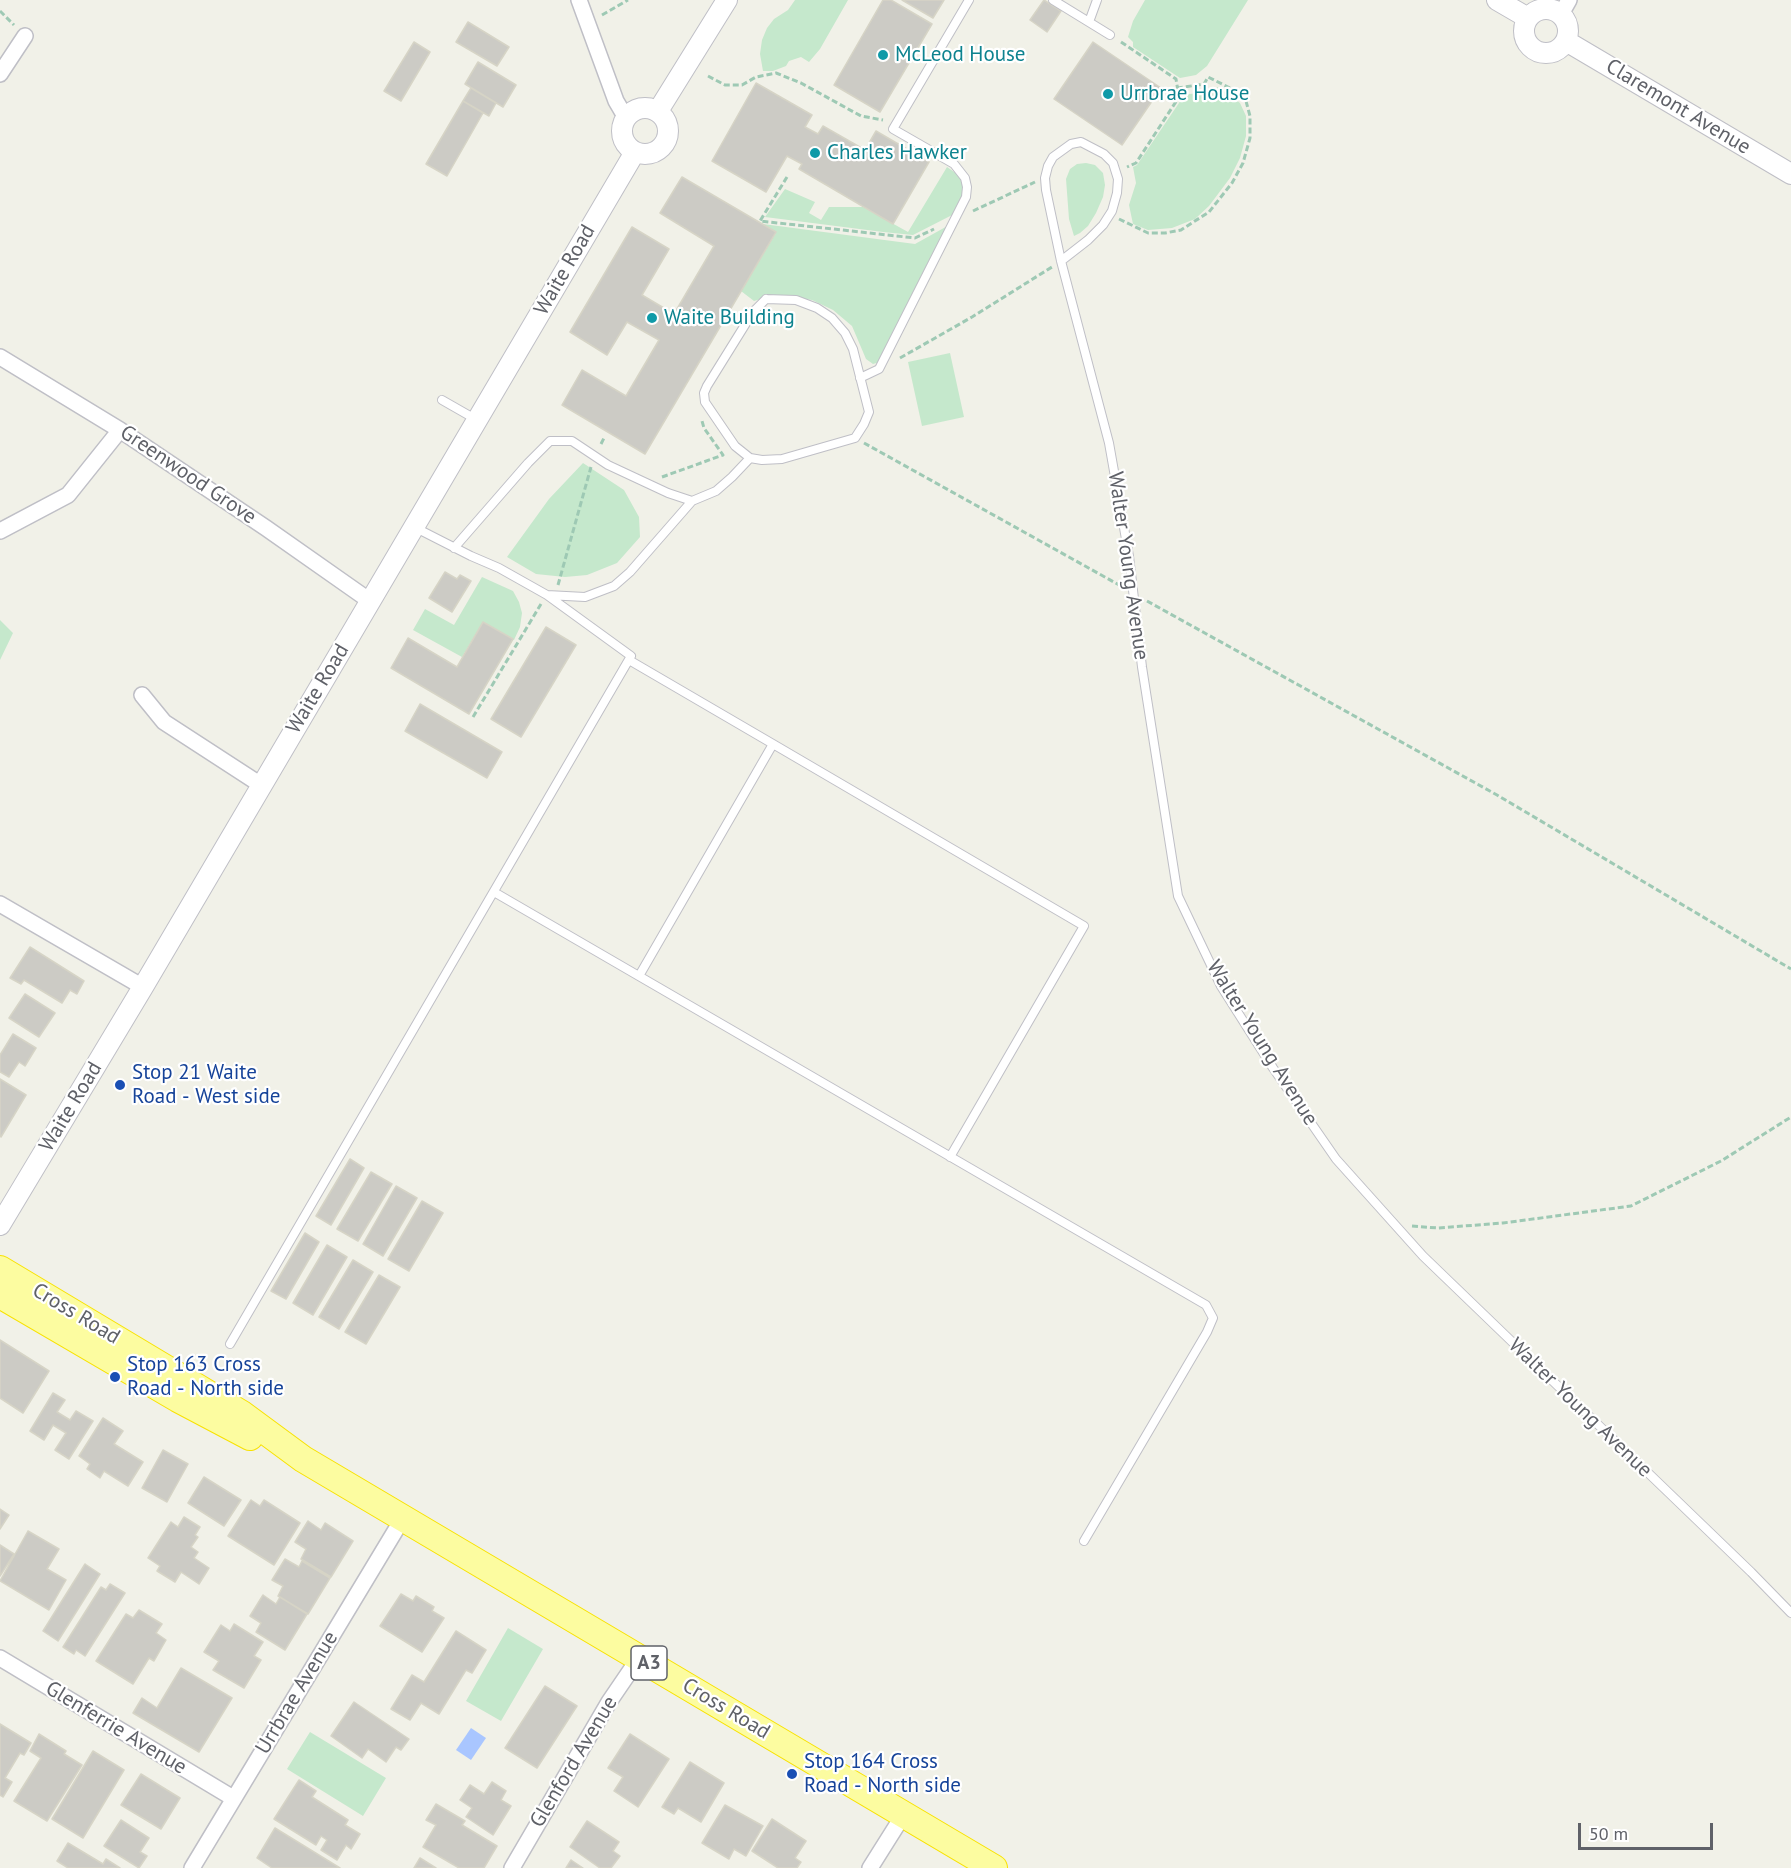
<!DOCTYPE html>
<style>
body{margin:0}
#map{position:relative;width:1791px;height:1868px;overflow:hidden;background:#f1f1e8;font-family:"PT Sans",sans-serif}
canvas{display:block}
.scale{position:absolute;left:1578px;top:1823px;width:135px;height:27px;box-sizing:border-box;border:3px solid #5f6168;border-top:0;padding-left:8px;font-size:18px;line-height:21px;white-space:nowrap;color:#5f6168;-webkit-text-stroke:4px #fff;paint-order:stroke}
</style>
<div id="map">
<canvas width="1791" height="1868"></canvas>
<div class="scale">50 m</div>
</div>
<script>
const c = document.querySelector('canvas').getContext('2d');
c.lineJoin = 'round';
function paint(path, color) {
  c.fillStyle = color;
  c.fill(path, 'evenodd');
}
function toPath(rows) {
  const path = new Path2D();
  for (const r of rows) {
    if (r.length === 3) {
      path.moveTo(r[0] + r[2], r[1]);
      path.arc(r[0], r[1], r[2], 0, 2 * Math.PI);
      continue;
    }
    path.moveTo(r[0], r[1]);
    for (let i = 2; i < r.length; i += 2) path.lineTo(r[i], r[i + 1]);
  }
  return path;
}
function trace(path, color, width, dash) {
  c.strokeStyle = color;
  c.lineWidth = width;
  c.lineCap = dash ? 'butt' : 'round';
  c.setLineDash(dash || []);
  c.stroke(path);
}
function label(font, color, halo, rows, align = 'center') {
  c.font = font + ' "PT Sans",sans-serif';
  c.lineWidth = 4.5;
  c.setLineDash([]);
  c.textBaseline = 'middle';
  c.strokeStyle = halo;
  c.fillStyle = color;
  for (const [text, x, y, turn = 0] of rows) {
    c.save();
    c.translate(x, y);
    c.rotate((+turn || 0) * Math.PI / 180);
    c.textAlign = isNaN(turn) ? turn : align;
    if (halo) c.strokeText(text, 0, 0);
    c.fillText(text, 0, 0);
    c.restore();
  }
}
const green = toPath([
 [795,0,848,0,820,49,809,62,801,57,789,61,786,66,773,71,763,71,760,54,762,40,767,28,774,19,788,10],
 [1145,0,1248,0,1207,66,1196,75,1180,78,1133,47,1133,42,1128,37,1133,21],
 [1218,87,1240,103,1246,116,1246,136,1240,158,1230,178,1209,206,1195,219,1172,228,1148,230,1133,224,1129,205,1136,183,1133,167,1137,165,1181,100,1181,95,1207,92],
 [1086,163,1095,165,1103,173,1105,185,1103,197,1096,213,1088,226,1080,233,1074,236,1069,219,1066,179,1070,169,1077,164],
 [947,167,957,174,962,182,963,194,958,212,913,235,883,232,765,217,785,189,815,202,809,213,821,220,829,207,863,207,908,232],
 [763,224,915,244,951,224,880,362,873,364,866,359,852,326,833,310,812,300,790,297,771,296,754,301,741,291,776,233],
 [950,353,964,417,922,426,908,362],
 [583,463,624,490,639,517,640,537,617,563,587,575,565,577,536,574,507,557,549,499],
 [482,577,513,591,519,602,522,613,520,627,514,640,483,622,462,657,413,630,425,609,454,625],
 [0,620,13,633,0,660],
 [508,1628,543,1649,501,1721,466,1701],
 [310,1732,386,1778,363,1816,287,1769]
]);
const water = toPath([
 [471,1728,486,1738,471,1760,456,1750]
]);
const building = toPath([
 [883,0,891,0,932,24,880,112,834,85,883,0],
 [902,0,944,0,933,18,902,0],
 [1044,0,1061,11,1047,32,1030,20,1044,0],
 [468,22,509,47,497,66,456,42,468,22],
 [414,42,430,52,401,101,384,91,414,42],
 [1093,42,1161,88,1122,145,1054,99,1093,42],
 [478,62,516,85,503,107,465,84,478,62],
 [756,83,812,115,805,127,818,134,823,126,865,150,876,131,929,162,893,224,799,169,802,164,787,156,766,192,712,161,756,83],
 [471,88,496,103,489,116,463,101,471,88],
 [463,101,483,113,447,176,426,164,463,101],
 [682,177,776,232,645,454,562,405,582,370,626,396,659,340,627,322,607,355,570,332,632,227,669,249,642,295,674,314,714,246,660,213,682,177],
 [445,572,457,579,460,575,471,581,452,612,429,598,445,572],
 [483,622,513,639,469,714,391,668,408,638,457,667,483,622],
 [546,627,576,645,521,737,491,719,546,627],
 [420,704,502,752,487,778,405,731,420,704],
 [30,947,84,981,77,994,70,990,62,1003,24,980,21,984,10,978,30,947],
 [25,994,55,1013,39,1037,9,1018,25,994],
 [13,1034,36,1048,25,1066,19,1062,9,1077,0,1072,0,1055,13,1034],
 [0,1079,26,1095,1,1137,0,1136,0,1079],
 [350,1159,364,1168,331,1225,316,1216,350,1159],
 [371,1172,392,1184,358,1241,337,1229,371,1172],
 [396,1186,417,1198,383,1256,363,1244,396,1186],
 [422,1201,443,1213,409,1271,388,1259,422,1201],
 [305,1233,319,1242,286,1299,271,1291,305,1233],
 [327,1245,347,1257,313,1315,293,1303,327,1245],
 [353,1260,373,1272,339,1329,319,1317,353,1260],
 [379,1275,400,1287,366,1344,345,1332,379,1275],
 [0,1340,49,1371,23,1413,0,1398,0,1340],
 [53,1393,65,1400,57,1412,70,1420,76,1411,93,1421,69,1459,55,1450,66,1433,53,1425,44,1440,30,1431,53,1393],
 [103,1418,123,1431,114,1444,143,1462,128,1486,104,1471,100,1478,87,1469,90,1464,79,1456,103,1418],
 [163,1450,188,1464,167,1502,142,1488,163,1450],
 [204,1477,241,1500,224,1526,188,1503,204,1477],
 [251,1500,260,1506,264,1500,300,1523,274,1565,228,1536,251,1500],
 [0,1509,9,1515,0,1529,0,1509],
 [184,1517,200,1527,195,1535,198,1537,191,1547,198,1552,194,1558,209,1568,199,1584,181,1572,175,1582,157,1571,160,1566,148,1558,171,1522,178,1527,184,1517],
 [308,1521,321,1530,325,1523,353,1541,331,1577,301,1559,306,1549,295,1542,308,1521],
 [28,1531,59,1549,47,1569,66,1580,49,1610,0,1581,28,1531],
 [0,1545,14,1554,0,1576,0,1545],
 [285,1559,299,1567,302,1561,330,1578,308,1614,278,1596,283,1586,272,1580,285,1559],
 [85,1564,100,1574,58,1641,43,1631,85,1564],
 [110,1584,125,1593,85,1656,76,1650,74,1654,63,1647,101,1587,106,1590,110,1584],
 [401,1594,413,1601,416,1596,434,1607,432,1611,444,1618,422,1652,380,1626,401,1594],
 [263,1595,276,1604,280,1597,307,1614,285,1650,256,1632,261,1623,250,1616,263,1595],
 [139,1610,162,1624,156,1633,166,1640,154,1661,149,1658,133,1684,96,1661,126,1614,133,1618,139,1610],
 [234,1624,263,1642,254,1656,261,1660,244,1688,213,1670,219,1661,204,1652,221,1625,230,1631,234,1624],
 [456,1631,486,1650,472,1673,466,1670,439,1714,421,1703,410,1720,391,1709,412,1675,424,1682,456,1631],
 [181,1668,232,1698,199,1752,133,1713,142,1698,157,1708,181,1668],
 [545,1686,577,1706,537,1768,505,1748,545,1686],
 [354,1702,409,1739,401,1750,396,1747,386,1762,368,1749,362,1758,331,1736,354,1702],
 [0,1724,31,1743,24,1755,20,1753,5,1778,12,1782,3,1797,0,1795,0,1724],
 [39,1734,66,1751,64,1754,82,1765,47,1821,14,1801,41,1758,30,1751,39,1734],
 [630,1734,669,1759,638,1807,614,1791,623,1777,608,1768,630,1734],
 [93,1751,124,1770,83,1838,52,1819,93,1751],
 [690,1762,724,1783,701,1822,678,1808,674,1814,662,1807,690,1762],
 [141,1774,180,1798,161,1829,121,1805,141,1774],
 [299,1780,316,1791,312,1797,348,1820,345,1825,360,1834,351,1849,346,1845,337,1860,321,1850,327,1840,321,1836,316,1845,274,1819,299,1780],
 [492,1782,506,1791,501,1800,511,1806,493,1835,466,1817,472,1808,460,1800,470,1785,484,1794,492,1782],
 [436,1804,465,1821,462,1825,497,1846,484,1868,459,1868,423,1847,436,1825,426,1820,436,1804],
 [725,1805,763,1826,746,1856,734,1849,729,1859,702,1843,725,1805],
 [772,1819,806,1841,795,1858,801,1862,797,1868,778,1868,752,1851,772,1819],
 [121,1820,149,1838,140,1852,147,1856,139,1868,104,1846,121,1820],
 [587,1821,619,1842,613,1851,620,1856,611,1868,600,1868,570,1847,587,1821],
 [275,1828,340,1868,272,1868,257,1858,275,1828],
 [68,1843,103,1864,106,1859,120,1868,68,1868,57,1861,68,1843],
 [420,1858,436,1868,414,1868,420,1858],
 [571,1860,583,1868,566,1868,571,1860]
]);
const path = toPath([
 [0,11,14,25],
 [602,15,628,0],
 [1121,42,1176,79,1179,97,1136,163,1127,167],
 [708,76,725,85,742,85,756,77,776,73,801,83,861,116,883,120],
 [787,177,760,221,915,238,934,229],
 [973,211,1035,182],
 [1119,219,1148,233,1165,233,1181,230,1209,212,1232,183,1243,163,1250,138,1250,116,1246,101,1236,91,1208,77,1204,84,1178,88],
 [900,358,972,317,1052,267],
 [864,443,1121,586],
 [601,444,605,436],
 [662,477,723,455,704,428,702,421],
 [558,585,591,467],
 [1147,601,1497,795,1791,969],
 [473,717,541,604],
 [1412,1226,1438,1228,1503,1223,1631,1206,1721,1161,1791,1117]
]);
const service = toPath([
 [1053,0,1110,35],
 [1089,22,1097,0],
 [1061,261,1088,240,1103,225,1112,211,1117,193,1118,179,1113,163,1104,154,1081,142,1071,144,1053,157,1048,166,1045,178,1046,190,1061,261,1109,443,1129,556,1142,667,1178,896,1221,986,1273,1068,1336,1159,1423,1256,1751,1572,1791,1613],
 [766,299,796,300,817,308,832,318,845,333,853,349,869,412,864,424,855,438,782,459,762,460,750,458,735,446,705,402,704,393,707,386,753,312,766,299],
 [860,378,879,369,966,197,967,187,965,178,954,164,893,129,969,0],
 [442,400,477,420],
 [414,527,471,556,499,568,547,595,585,597,614,586,630,572,692,501,716,491,732,477,750,458],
 [454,548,528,463,550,441,572,441,608,465,668,493,692,501],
 [629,660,773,744],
 [494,892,1206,1305,1213,1318,1207,1332,1084,1541],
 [639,976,773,744,1084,926,950,1157],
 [230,1344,631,656,547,595]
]);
const minor = toPath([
 [579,0,616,101,626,118],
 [1561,14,1569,0],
 [0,74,25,36],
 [0,357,120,430,266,528,370,601],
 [0,531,68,495,120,430],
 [142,695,164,722,261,785],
 [0,904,143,987],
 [0,1658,233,1798],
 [192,1868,403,1518],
 [512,1868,609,1702,639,1658],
 [870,1868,904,1814]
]);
const tertiary = toPath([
 [1497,0,1528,18],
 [1546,31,22],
 [1566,41,1791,174],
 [645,131,23],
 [658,111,727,0],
 [0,1225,143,987,635,152]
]);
const trunk = toPath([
 [0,1269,242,1414,303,1459,994,1868],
 [0,1295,178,1399,250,1437]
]);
const markers = [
 [883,55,6,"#0f9aa8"],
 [1108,94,6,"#0f9aa8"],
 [815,153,6,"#0f9aa8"],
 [652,318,6,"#0f9aa8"],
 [120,1085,6,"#1a4fb4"],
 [115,1377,6,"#1a4fb4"],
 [792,1774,6,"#1a4fb4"]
];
const shields = [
 [649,1663,36]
];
const shieldNames = [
 ["A3",649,1663]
];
const cultureNames = [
 ["McLeod House",895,55],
 ["Urrbrae House",1120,94],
 ["Charles Hawker",827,153],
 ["Waite Building",664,318]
];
const streetNames = [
 ["Claremont Avenue",1678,107,31],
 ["Waite Road",565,270,-60],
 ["Greenwood Grove",188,475,34],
 ["Walter Young Avenue",1128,566,82],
 ["Waite Road",318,689,-59],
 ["Walter Young Avenue",1262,1043,58],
 ["Waite Road",71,1107,-59],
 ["Cross Road",76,1314,31],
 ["Walter Young Avenue",1580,1408,44],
 ["Urrbrae Avenue",297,1693,-59],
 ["Cross Road",726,1709,31],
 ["Glenferrie Avenue",116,1728,31],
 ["Glenford Avenue",574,1762,-59]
];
const transitNames = [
 ["Stop 21 Waite",132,1073],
 ["Road - West side",132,1097],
 ["Stop 163 Cross",127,1365],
 ["Road - North side",127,1389],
 ["Stop 164 Cross",804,1762],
 ["Road - North side",804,1786]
];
paint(green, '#c5e8cc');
paint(water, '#a9c6ff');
paint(building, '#cccbc5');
trace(building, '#d6d4c6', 1.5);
trace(service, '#bfbfc6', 10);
trace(minor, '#bfbfc6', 18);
trace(tertiary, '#bfbfc6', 22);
trace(trunk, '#f8e200', 28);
trace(path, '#9ec9b4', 3, [6, 3]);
trace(service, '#fff', 8);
trace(minor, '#fff', 15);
trace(tertiary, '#fff', 20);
trace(trunk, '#fcfca0', 26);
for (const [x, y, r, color] of markers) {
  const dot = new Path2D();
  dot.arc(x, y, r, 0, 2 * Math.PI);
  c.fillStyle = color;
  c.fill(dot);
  trace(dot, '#fff', 2);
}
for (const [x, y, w] of shields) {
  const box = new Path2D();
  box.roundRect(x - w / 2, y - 17, w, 34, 4.5);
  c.fillStyle = '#fff';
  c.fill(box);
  trace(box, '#5f6168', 1.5);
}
label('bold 20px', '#5f6168', null, shieldNames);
label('21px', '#0d838f', '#fff', cultureNames, 'left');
label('21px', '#5f6168', '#fff', streetNames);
label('21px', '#164399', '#fff', transitNames, 'left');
</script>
